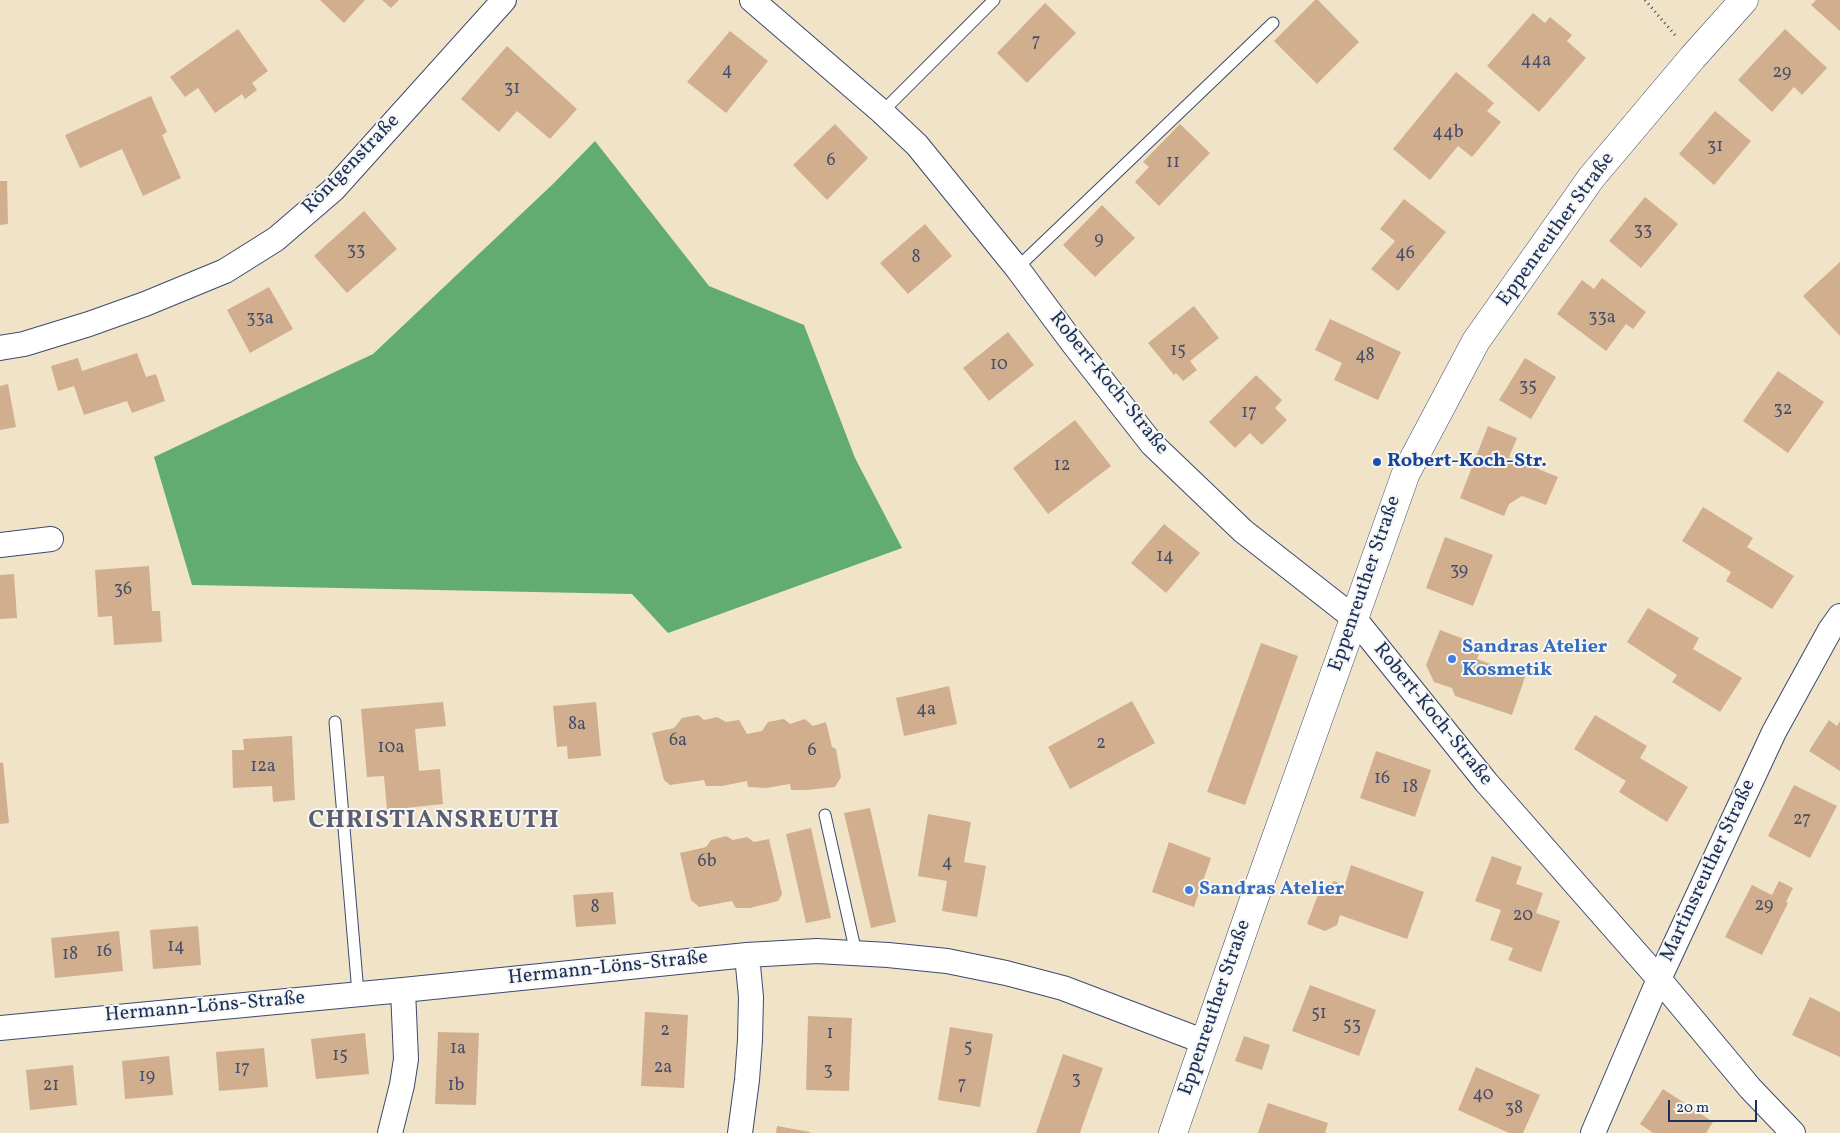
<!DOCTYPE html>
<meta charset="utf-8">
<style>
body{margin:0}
#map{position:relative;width:1840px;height:1133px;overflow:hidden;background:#f0e3c7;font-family:Vollkorn,serif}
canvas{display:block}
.scale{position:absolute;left:1668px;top:1100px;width:89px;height:22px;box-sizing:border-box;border:2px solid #1b2f5e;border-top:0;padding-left:6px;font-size:15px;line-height:18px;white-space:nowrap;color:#1b2f5e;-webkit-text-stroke:4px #f6f6f2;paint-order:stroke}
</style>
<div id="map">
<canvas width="1840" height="1133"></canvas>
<div class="scale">20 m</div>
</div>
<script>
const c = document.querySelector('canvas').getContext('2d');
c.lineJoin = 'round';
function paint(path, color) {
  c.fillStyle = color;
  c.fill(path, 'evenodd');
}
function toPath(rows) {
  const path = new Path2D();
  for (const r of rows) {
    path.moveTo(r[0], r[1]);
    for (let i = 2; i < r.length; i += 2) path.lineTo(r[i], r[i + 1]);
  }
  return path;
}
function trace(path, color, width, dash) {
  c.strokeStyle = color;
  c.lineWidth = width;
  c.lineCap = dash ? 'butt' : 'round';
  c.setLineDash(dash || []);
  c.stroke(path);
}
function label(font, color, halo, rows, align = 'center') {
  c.font = font + ' Vollkorn,serif';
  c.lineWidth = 4;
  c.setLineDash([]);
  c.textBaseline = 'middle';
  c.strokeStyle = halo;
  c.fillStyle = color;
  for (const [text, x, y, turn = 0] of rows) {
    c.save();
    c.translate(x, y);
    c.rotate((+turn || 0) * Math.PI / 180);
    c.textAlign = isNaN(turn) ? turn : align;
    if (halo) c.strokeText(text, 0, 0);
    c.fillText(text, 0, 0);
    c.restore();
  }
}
const forest = toPath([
 [595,141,709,286,804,325,855,458,902,548,668,633,632,594,192,585,154,457,373,354,554,183]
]);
const building = toPath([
 [320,0,365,0,344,23],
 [382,0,399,0,391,8],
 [1315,0,1318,0,1359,42,1317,84,1274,41],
 [1816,0,1840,0,1840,31,1811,5],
 [1045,3,1076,33,1027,83,997,53],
 [1533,13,1545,23,1550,17,1572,35,1567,41,1586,58,1539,112,1487,66],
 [238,29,268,71,252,83,257,90,245,99,242,94,215,113,198,88,185,97,170,77],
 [1785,29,1827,68,1802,95,1794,87,1772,112,1738,80],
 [730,31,768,61,726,113,687,82],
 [507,46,577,109,550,139,517,111,499,132,461,99],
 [1456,72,1494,103,1487,111,1501,122,1472,157,1458,146,1430,180,1393,149],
 [151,96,167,132,162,135,181,178,143,196,122,149,80,168,65,135],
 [1715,111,1751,141,1714,185,1679,154],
 [835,124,868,158,827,200,793,165],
 [1180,124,1210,153,1159,206,1135,182,1149,167,1143,162],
 [0,181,7,181,8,224,0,225],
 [1645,197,1678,224,1641,268,1609,241],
 [1404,199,1446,232,1398,291,1371,269,1395,241,1380,229],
 [1102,205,1135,238,1095,277,1063,245],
 [364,211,397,249,347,293,314,256],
 [925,224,952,256,908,294,880,263],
 [1840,262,1840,336,1803,296],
 [1602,278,1646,312,1633,329,1626,324,1606,351,1557,314,1582,280,1594,289],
 [269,287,293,329,250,353,227,310],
 [1194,306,1219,338,1190,361,1197,370,1183,381,1176,373,1174,375,1148,343],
 [1330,319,1401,352,1378,400,1334,380,1342,363,1315,350],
 [1008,332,1034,365,989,401,963,368],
 [137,353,146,377,156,374,165,401,132,413,127,401,84,415,74,386,58,391,51,366,78,358,82,371],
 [1525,358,1556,377,1531,419,1499,400],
 [1778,371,1824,402,1788,453,1743,421],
 [1256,375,1282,400,1275,408,1287,420,1262,445,1250,433,1235,448,1209,422],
 [8,384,16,427,0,430,0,386],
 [1075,420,1111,466,1048,514,1013,468],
 [1488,426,1517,438,1509,457,1558,477,1546,505,1522,496,1509,504,1504,516,1460,498],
 [1703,507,1753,538,1747,547,1794,576,1772,609,1726,581,1731,572,1682,541],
 [1164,524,1200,553,1166,593,1131,563],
 [1445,537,1493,555,1473,606,1426,588],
 [149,566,152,611,160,611,162,642,114,645,112,616,98,617,95,570],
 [14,574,17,618,0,619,0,575],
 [1648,608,1699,638,1693,649,1742,678,1720,712,1672,682,1677,675,1627,642],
 [1440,630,1482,646,1477,659,1525,677,1512,715,1455,696,1452,688,1434,682,1426,665],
 [1261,643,1298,656,1245,805,1207,792],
 [949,686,957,724,904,736,896,698],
 [1132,701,1155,743,1070,789,1048,747],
 [443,702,446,726,415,729,419,771,440,769,443,804,387,810,384,776,367,777,361,709],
 [596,702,601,756,568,759,567,746,557,747,553,706],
 [698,715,704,720,717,717,726,722,739,720,747,734,762,731,768,722,784,719,790,724,805,719,813,726,826,722,832,747,836,749,841,777,835,787,807,790,791,790,790,784,766,788,748,787,747,781,722,786,706,786,704,780,670,785,664,780,652,733,674,728,682,718],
 [1595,715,1647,746,1640,758,1688,787,1667,822,1619,792,1626,781,1574,749],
 [1829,720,1837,726,1840,721,1840,771,1809,751],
 [292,736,295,800,273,802,272,786,233,788,232,750,244,750,243,739],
 [1376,751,1431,770,1415,817,1360,798],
 [3,762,9,823,0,824,0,763],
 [1794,785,1837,806,1810,858,1768,836],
 [870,808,896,922,871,928,844,813],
 [928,814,971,822,964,862,986,866,977,917,942,911,947,881,918,876],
 [811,828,831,918,806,923,786,834],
 [726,836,733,840,747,837,754,842,769,839,782,894,778,901,750,908,736,908,732,901,699,907,691,900,680,853,706,847,711,840],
 [1169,842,1211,858,1194,907,1152,892],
 [1492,856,1522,867,1516,884,1543,893,1536,913,1560,921,1541,972,1508,960,1513,948,1490,940,1501,910,1475,901],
 [1351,865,1424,892,1407,939,1340,915,1337,925,1325,931,1307,924,1319,892,1334,881,1345,885],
 [1779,881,1793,888,1786,902,1788,903,1762,955,1725,937,1752,885,1772,895],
 [613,892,616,924,576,927,573,895],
 [198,926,201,965,153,969,150,930],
 [119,931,123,971,55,978,51,938],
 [1310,985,1376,1010,1359,1056,1292,1031],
 [1810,997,1840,1012,1840,1057,1792,1035],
 [645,1012,688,1015,684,1088,641,1086],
 [808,1016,852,1018,849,1091,806,1090],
 [950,1027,993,1034,980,1107,938,1100],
 [438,1032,479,1033,476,1105,435,1104],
 [365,1033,369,1074,316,1079,311,1039],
 [1244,1036,1270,1045,1262,1070,1235,1061],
 [264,1048,268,1087,219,1091,216,1052],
 [1063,1054,1103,1068,1089,1107,1080,1133,1036,1133],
 [169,1056,173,1095,125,1099,122,1061],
 [73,1065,77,1105,30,1110,26,1070],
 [1476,1067,1540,1095,1523,1133,1509,1133,1458,1110],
 [1663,1089,1713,1122,1706,1133,1653,1133,1640,1124],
 [1268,1103,1328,1123,1325,1133,1258,1133],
 [777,1126,810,1132,810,1133,776,1133]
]);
const path = toPath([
 [1645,0,1675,35]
]);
const lane = toPath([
 [882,112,994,0],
 [1017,268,1273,23],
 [335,722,358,993],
 [825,815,856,953]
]);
const street = toPath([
 [752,0,882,112,917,145,1017,268,1072,342,1152,444,1243,531,1354,618,1486,782,1659,979,1750,1088,1793,1133],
 [0,348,24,344,89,324,145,304,225,271,276,239,333,190,504,0],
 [0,545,51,539],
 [0,1028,403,990,747,955,817,951,888,955,947,961,1006,973,1063,988,1205,1042],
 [390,1133,402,1085,406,1059,403,990],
 [740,1133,747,1080,750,1040,751,997,747,955],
 [1593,1133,1659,979,1774,732,1830,630,1840,616]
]);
const secondary = toPath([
 [1173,1133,1252,905,1406,473,1476,341,1577,198,1591,178,1693,57,1744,0]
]);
const markers = [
 [1377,462,5,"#1a4fb4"],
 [1452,659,5,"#3f7fe0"],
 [1189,890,5,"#3f7fe0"]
];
const numberNames = [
 ["7",1036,43],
 ["44a",1536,62],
 ["4",727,72],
 ["29",1782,74],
 ["31",512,90],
 ["44b",1448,134],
 ["31",1715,148],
 ["6",831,162],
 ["11",1173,164],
 ["33",1643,232],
 ["9",1099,241],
 ["33",356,252],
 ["46",1405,255],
 ["8",916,259],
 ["33a",1602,319],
 ["33a",260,320],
 ["15",1178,352],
 ["48",1365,357],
 ["10",999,366],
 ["35",1528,388],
 ["32",1783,411],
 ["17",1249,414],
 ["12",1062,467],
 ["14",1165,558],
 ["39",1459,572],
 ["36",123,591],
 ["4a",926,711],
 ["8a",577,726],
 ["6a",678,742],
 ["2",1101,745],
 ["10a",391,749],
 ["6",812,752],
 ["12a",263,768],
 ["16",1382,780],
 ["18",1410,789],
 ["27",1802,821],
 ["6b",707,863],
 ["4",947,864],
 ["29",1764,907],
 ["8",595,909],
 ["20",1523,917],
 ["14",176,948],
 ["16",104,953],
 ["18",70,956],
 ["51",1319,1015],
 ["53",1352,1027],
 ["2",665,1032],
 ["1",830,1035],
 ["5",968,1049],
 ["1a",458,1050],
 ["15",340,1057],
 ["2a",663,1069],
 ["17",242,1070],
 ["3",828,1072],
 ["19",147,1078],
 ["3",1076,1081],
 ["7",962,1086],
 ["21",51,1087],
 ["1b",456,1087],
 ["40",1483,1096],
 ["38",1514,1110]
];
const streetNames = [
 ["Röntgenstraße",352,165,-46],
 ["Eppenreuther Straße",1557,230,-54],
 ["Robert-Koch-Straße",1108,384,51],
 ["Eppenreuther Straße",1366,584,-71],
 ["Robert-Koch-Straße",1432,715,51],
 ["Martinsreuther Straße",1709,871,-65],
 ["Hermann-Löns-Straße",608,969,-6],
 ["Hermann-Löns-Straße",205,1008,-5],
 ["Eppenreuther Straße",1216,1008,-71]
];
const transitNames = [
 ["Robert-Koch-Str.",1387,462]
];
const shopNames = [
 ["Sandras Atelier",1462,648],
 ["Kosmetik",1462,671],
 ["Sandras Atelier",1199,890]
];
const districtNames = [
 ["CHRISTIANSREUTH",434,822]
];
paint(forest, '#62ac73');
paint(building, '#d1af8e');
trace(lane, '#3b4a6e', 13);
trace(street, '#3b4a6e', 26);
trace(secondary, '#3b4a6e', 29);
trace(path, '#3b4a6e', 3, [1, 4]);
trace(lane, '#fff', 11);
trace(street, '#fff', 24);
trace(secondary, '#fff', 28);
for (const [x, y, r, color] of markers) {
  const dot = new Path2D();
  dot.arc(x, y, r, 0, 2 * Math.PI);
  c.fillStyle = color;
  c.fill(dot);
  trace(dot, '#f6f6f2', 2);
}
label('18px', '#484f6a', null, numberNames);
label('20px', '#1b2f5e', '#f6f6f2', streetNames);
label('bold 20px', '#164399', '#f6f6f2', transitNames, 'left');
label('bold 20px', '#366cbe', '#f6f6f2', shopNames, 'left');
c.letterSpacing = '1px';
label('bold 25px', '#5b5c6f', '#f6f6f2', districtNames);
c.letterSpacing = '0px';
</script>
